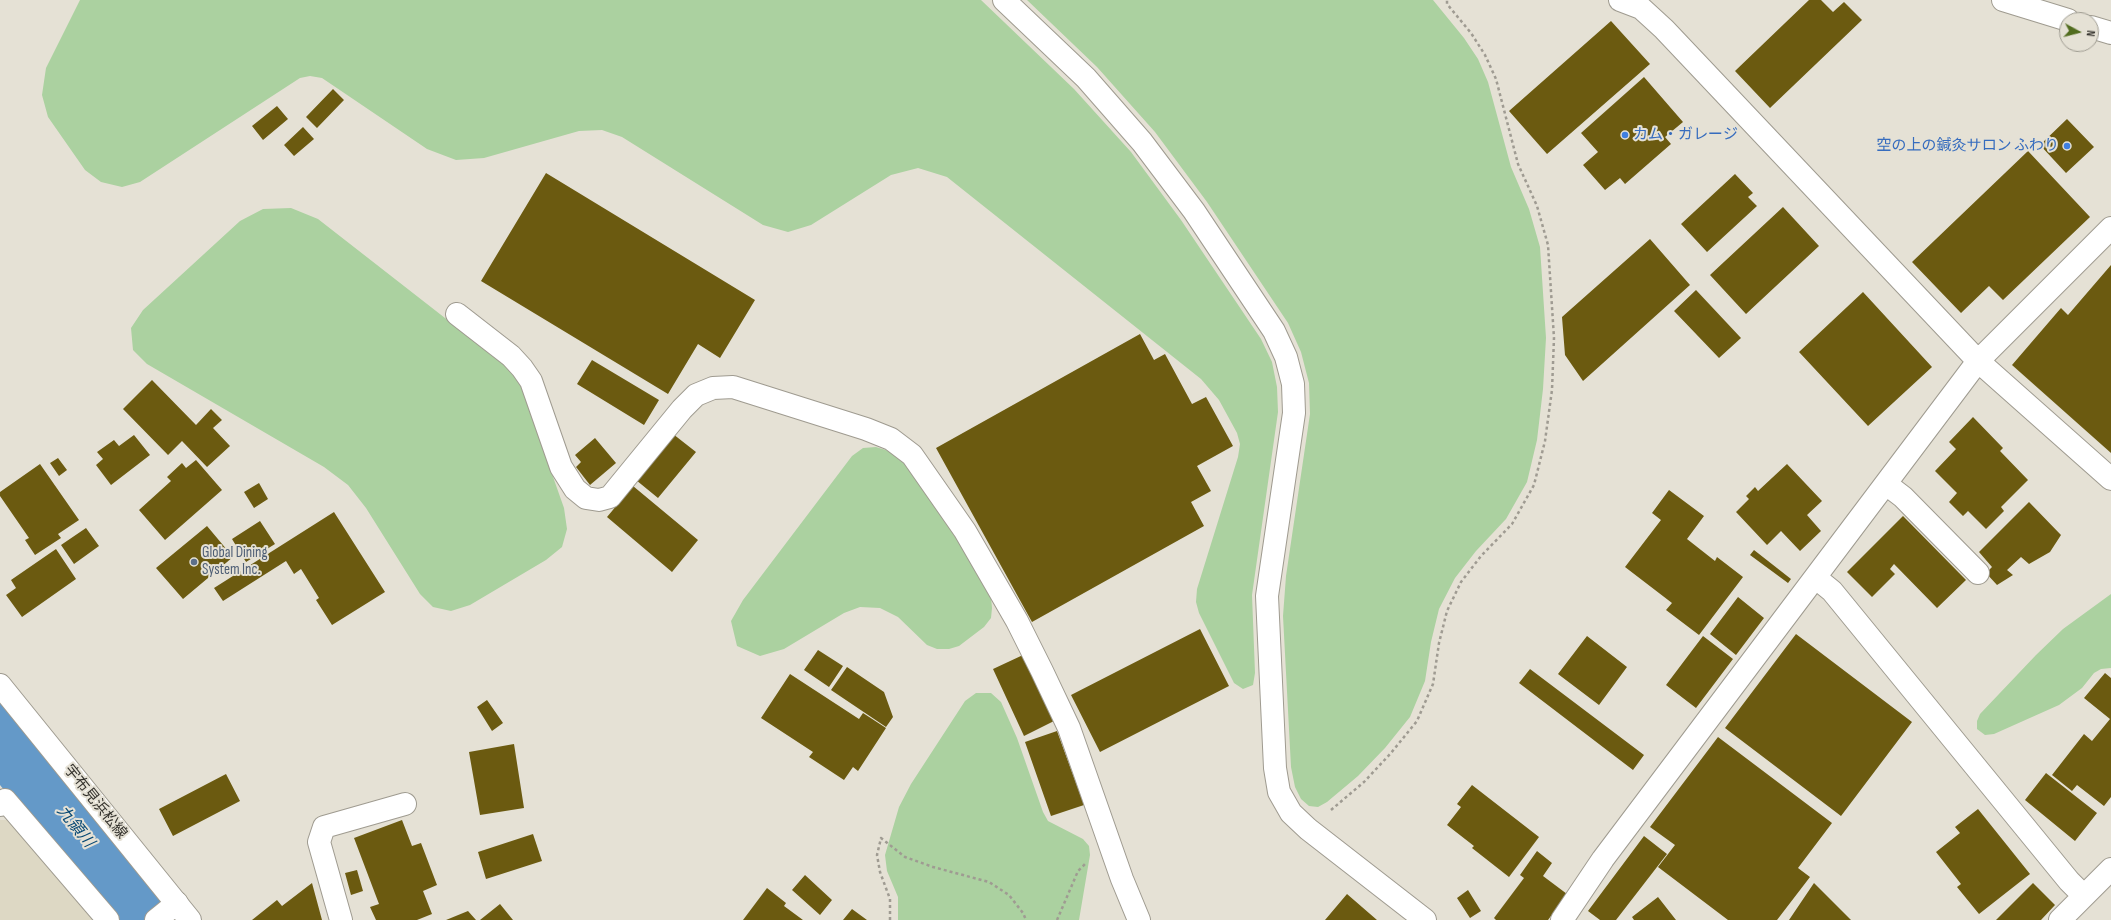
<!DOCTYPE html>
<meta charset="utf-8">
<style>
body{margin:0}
#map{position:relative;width:2111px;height:920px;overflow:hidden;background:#e5e1d5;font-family:"Sofia Sans Condensed",sans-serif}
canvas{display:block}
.north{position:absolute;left:2059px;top:12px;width:40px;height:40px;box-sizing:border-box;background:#e5e1d5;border:1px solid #9e9b91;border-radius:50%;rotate:97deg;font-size:11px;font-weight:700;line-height:16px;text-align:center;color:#33312c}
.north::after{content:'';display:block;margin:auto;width:14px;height:18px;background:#516c1f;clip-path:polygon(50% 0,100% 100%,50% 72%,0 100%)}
</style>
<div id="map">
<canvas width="2111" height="920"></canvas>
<div class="north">N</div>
</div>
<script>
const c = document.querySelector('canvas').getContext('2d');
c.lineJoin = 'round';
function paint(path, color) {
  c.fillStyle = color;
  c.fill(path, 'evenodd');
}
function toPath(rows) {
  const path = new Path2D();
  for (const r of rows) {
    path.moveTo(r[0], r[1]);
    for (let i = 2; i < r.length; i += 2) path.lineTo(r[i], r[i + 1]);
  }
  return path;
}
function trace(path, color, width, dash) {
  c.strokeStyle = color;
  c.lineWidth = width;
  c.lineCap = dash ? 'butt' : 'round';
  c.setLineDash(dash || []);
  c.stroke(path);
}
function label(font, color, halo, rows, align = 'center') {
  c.font = font + ' "Sofia Sans Condensed","Noto Sans JP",sans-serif';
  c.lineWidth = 4;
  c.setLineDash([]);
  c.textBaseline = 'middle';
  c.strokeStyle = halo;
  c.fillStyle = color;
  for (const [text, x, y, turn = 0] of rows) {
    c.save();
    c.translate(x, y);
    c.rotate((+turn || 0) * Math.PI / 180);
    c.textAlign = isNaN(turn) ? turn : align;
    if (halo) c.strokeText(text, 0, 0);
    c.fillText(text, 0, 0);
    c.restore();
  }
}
const built = toPath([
 [0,820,9,820,94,920,0,920]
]);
const green = toPath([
 [80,0,981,0,1074,89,1131,152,1181,220,1261,339,1272,362,1277,387,1278,412,1252,595,1255,673,1253,685,1243,689,1234,683,1199,613,1196,602,1197,589,1238,457,1240,444,1237,433,1219,400,1201,379,947,177,918,168,891,175,811,225,788,232,763,225,622,137,602,130,579,131,484,158,456,160,427,149,322,78,310,76,300,78,140,182,122,187,101,182,85,170,48,117,42,95,46,68],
 [1027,0,1433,0,1464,38,1478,59,1488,82,1511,167,1529,209,1540,247,1546,338,1543,389,1537,440,1527,482,1506,519,1476,551,1455,578,1439,609,1431,642,1425,681,1410,717,1385,748,1358,776,1327,802,1318,807,1309,806,1301,799,1295,787,1291,767,1283,616,1286,576,1310,414,1309,383,1301,352,1288,323,1207,202,1155,132,1097,67],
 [291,208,318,219,504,364,515,374,521,386,564,508,567,529,562,547,546,560,470,605,451,611,433,607,420,594,366,508,348,485,324,467,147,364,133,350,131,328,143,310,240,221,263,209],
 [876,447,892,452,905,462,956,537,991,597,992,608,991,618,984,627,959,646,949,649,937,649,927,645,898,617,880,608,860,607,844,613,784,649,760,656,737,646,731,621,743,600,852,456,863,448],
 [2111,594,2111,668,2101,669,2094,673,2082,688,2059,705,1994,734,1985,735,1977,729,1977,721,1980,714,2036,655,2063,629],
 [976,693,991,693,1001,702,1017,738,1043,812,1048,821,1083,839,1089,846,1090,855,1079,920,898,920,898,897,887,871,885,855,899,807,911,784,965,701]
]);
const river = toPath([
 [0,735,150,920]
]);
const building = toPath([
 [1809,0,1821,0,1833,12,1844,2,1862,20,1770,108,1735,71],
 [1611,21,1650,64,1547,154,1509,111],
 [1644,77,1683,122,1665,137,1671,144,1625,184,1620,178,1605,190,1583,165,1598,152,1581,133],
 [333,89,344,100,317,128,306,117],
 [277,106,288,119,263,140,252,126],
 [2067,119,2094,147,2066,173,2040,145],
 [303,127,314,139,294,156,284,145],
 [2028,151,2090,217,2003,300,1989,286,1961,313,1912,262],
 [546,173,755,300,720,358,698,344,668,394,481,281],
 [1735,174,1753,193,1748,197,1757,206,1707,252,1681,224],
 [1783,207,1819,246,1746,314,1710,275],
 [1650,239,1690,285,1583,381,1565,355,1562,317],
 [2111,265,2111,453,2012,365,2061,308,2068,315],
 [1696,290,1741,338,1719,358,1674,311],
 [1863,292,1932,367,1868,426,1799,352],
 [1140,334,1154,360,1165,354,1192,404,1206,397,1233,446,1197,466,1211,491,1191,502,1204,526,1032,622,936,448],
 [592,360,659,400,644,425,577,384],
 [152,380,196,425,211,409,222,420,213,428,230,446,207,467,182,441,168,455,123,409],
 [1973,417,2003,448,2000,451,2028,480,2001,507,2004,511,1986,529,1968,511,1963,516,1949,502,1957,493,1935,471,1956,449,1949,442],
 [673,434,696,452,658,498,636,480],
 [134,435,150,455,111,485,96,465,103,459,97,452,114,440,119,446],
 [595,438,616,463,590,485,576,467,581,462,575,455],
 [58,458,67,470,59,476,50,463],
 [196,460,222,490,165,540,139,510,171,481,167,477,182,463,186,468],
 [40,464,79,520,58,534,61,538,35,555,25,540,29,538,0,496,0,492],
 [1787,464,1822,501,1807,515,1821,531,1800,551,1781,531,1767,545,1736,512,1749,499,1746,496,1755,487,1758,491],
 [259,483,268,499,254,508,244,492],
 [633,486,698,540,672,572,607,517],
 [1669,490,1704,516,1687,539,1715,561,1717,557,1743,577,1699,635,1666,610,1672,603,1625,567,1661,520,1652,513],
 [2029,502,2061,535,2050,552,2029,564,2021,557,2007,570,2013,575,1997,585,1986,573,1992,567,1979,552],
 [334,512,385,592,332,625,316,600,319,598,301,569,294,574,286,561,223,601,214,588],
 [1903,516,1966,580,1937,608,1894,564,1890,569,1895,574,1872,597,1847,572],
 [260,521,275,544,246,562,232,539],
 [207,526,233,557,183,599,156,568],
 [86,528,99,546,74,564,61,545],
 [56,549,76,579,22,617,6,595,16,588,11,580],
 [1754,550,1791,579,1788,583,1750,555],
 [1738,597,1764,618,1736,655,1710,634],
 [1200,629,1229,686,1100,752,1071,695],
 [1796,634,1912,722,1841,816,1725,728],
 [1587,636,1627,667,1599,705,1558,674],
 [1703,636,1733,659,1696,708,1666,685],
 [818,650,843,666,829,687,804,670],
 [1023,655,1054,721,1024,736,993,669],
 [847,667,884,692,893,717,886,727,831,690],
 [1530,669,1644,755,1633,770,1519,683],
 [2105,673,2111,678,2111,797,2104,806,2077,785,2072,791,2052,775,2084,734,2092,741,2110,719,2084,698],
 [790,674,859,719,863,713,886,728,858,771,853,767,844,780,809,757,813,752,761,718],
 [487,700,503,723,492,731,477,707],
 [1057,731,1084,805,1051,816,1025,742],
 [1718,737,1832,823,1798,868,1810,877,1777,920,1728,920,1658,867,1675,845,1650,827],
 [514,744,524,808,480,815,469,752],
 [2046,773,2097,813,2075,841,2025,800],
 [226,774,240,801,173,836,159,809],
 [1472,785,1539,837,1509,877,1472,848,1474,846,1447,825,1461,807,1457,804],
 [1978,809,2030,874,1979,914,1957,887,1961,884,1936,852,1960,833,1955,827],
 [402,820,412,846,421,843,437,885,423,891,432,914,417,920,376,920,370,907,379,904,354,838],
 [533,834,542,861,486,879,478,852],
 [1644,836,1667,854,1616,920,1600,920,1588,911],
 [1537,851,1552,863,1543,876,1567,894,1548,920,1496,920,1494,918,1524,878,1520,875],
 [357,870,363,891,351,895,345,873],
 [805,875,832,900,820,915,792,890],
 [312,883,322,920,252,920,277,900,282,906],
 [1814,883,1851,920,1789,920],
 [2033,883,2055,905,2041,920,1996,920],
 [767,888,786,903,784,906,803,920,743,920],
 [1468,890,1481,911,1470,918,1457,898],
 [1347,894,1377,920,1325,920],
 [1658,897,1676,920,1634,920,1632,917],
 [500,904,513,920,480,920],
 [852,909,867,920,843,920],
 [468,911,476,920,446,920]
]);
const path = toPath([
 [1331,810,1364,782,1391,753,1417,721,1433,684,1439,643,1447,611,1461,582,1481,556,1512,524,1534,485,1545,441,1552,390,1554,338,1548,245,1537,206,1518,164,1496,79,1485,55,1471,33,1447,4,1447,0],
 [890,920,890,899,880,872,877,855,881,838,905,857,933,867,989,882,1009,895,1023,913,1026,920],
 [1057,920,1078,871,1085,864]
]);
const minor = toPath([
 [1004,0,1086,78,1142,142,1194,211,1274,331,1286,357,1293,384,1294,413,1267,596,1275,768,1279,792,1291,813,1308,829,1425,920],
 [1620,0,1641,8,1664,29,1978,361,2111,479],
 [457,314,511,356,522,368,531,381,561,467,575,489,586,498,599,500,610,497,682,409,696,395,713,388,733,387,866,429,891,439,912,455,965,531,1017,621,1042,671,1069,728,1122,879,1139,920],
 [1886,484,1903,497,1978,573],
 [1816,578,1832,591,2069,881,2084,896],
 [0,805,5,800,108,920],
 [156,920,177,903],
 [341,920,319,842,324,827,405,804],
 [1562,920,1603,859,1978,361,2111,228],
 [2060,920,2111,869]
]);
const secondary = toPath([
 [0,685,190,920]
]);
const primary = toPath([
 [2003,0,2068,20],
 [2091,27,2111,33]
]);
const markers = [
 [1625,135,4,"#3f7fe0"],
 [2067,146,4,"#3f7fe0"],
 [194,562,4,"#5c6f8a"]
];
const shopNames = [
 ["カム・ガレージ",1633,135],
 ["空の上の鍼灸サロン ふわり",2059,146,"right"]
];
const serviceNames = [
 ["Global Dining",202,553],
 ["System Inc.",202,570]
];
const streetNames = [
 ["宇布見浜松線",95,802,51]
];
const waterNames = [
 ["九領川",75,827,51]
];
paint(built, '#ddd8c4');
paint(green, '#abd1a0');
trace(river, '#6499c8', 63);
paint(building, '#6b5a10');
trace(minor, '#9f9b90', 24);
trace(secondary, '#9f9b90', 24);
trace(primary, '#9f9b90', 24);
trace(path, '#9f9b92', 2.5, [3, 3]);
trace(minor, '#fff', 22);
trace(secondary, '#fff', 22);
trace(primary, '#fff', 22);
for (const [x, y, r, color] of markers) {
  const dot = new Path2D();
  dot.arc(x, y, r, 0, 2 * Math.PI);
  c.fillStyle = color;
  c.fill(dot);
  trace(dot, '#e5e1d5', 1.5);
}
label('15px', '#366cbe', '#e5e1d5', shopNames, 'left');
label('15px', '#4e5e75', '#e5e1d5', serviceNames, 'left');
label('15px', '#33312c', '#e5e1d5', streetNames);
label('italic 16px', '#054773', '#e5e1d5', waterNames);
</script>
